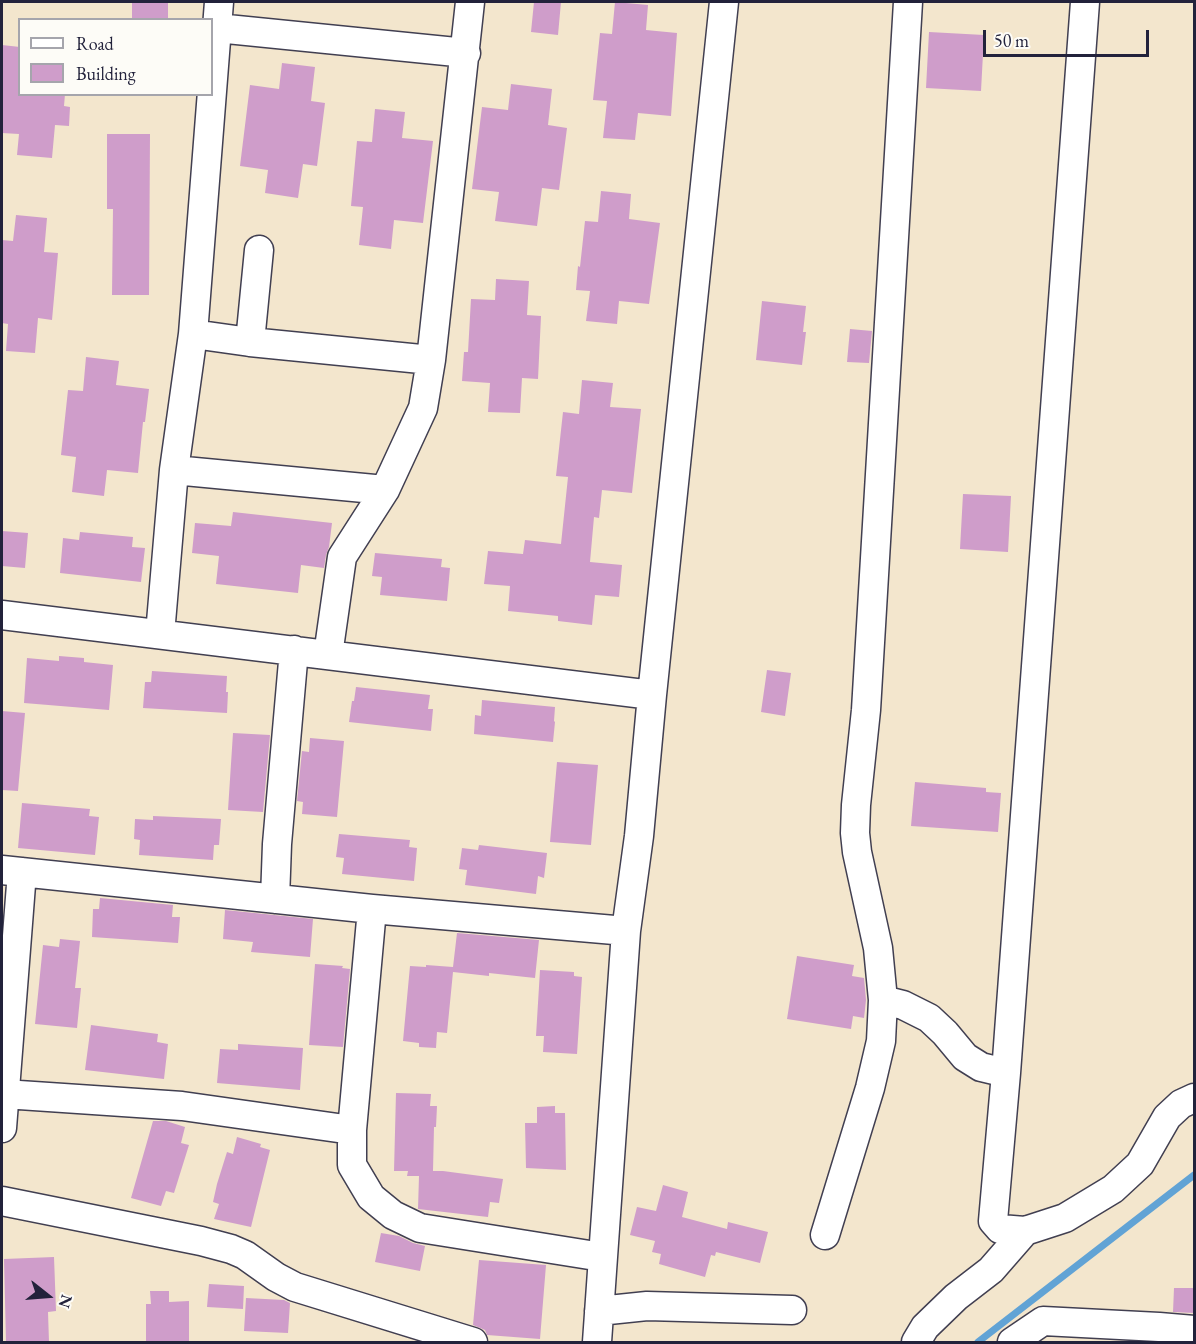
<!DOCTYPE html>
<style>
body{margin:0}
#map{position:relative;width:1196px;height:1344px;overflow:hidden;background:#f3e6cd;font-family:"EB Garamond",serif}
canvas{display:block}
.frame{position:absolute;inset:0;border:3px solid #22223b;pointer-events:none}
.legend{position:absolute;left:18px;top:18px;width:195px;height:78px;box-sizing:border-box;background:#fdfcf7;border:2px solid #a5a5ac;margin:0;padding:8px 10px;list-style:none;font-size:18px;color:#22223b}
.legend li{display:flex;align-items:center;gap:12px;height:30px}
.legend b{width:30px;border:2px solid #a5a5ac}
.north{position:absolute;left:18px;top:1266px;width:60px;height:60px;-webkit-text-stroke:4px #fdfcf7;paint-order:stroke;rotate:107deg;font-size:16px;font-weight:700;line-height:24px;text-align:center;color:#22223b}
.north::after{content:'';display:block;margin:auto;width:21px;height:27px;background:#22223b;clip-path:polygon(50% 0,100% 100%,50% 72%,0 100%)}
.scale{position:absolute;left:983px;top:30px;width:166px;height:27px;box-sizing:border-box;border:3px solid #22223b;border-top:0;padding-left:8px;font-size:18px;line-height:21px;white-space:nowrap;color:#22223b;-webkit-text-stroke:4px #fdfcf7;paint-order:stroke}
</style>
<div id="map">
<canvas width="1196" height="1344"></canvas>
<div class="frame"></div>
<ul class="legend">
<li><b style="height:8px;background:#fff"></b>Road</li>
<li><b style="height:16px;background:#cf9dca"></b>Building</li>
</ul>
<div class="north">N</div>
<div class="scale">50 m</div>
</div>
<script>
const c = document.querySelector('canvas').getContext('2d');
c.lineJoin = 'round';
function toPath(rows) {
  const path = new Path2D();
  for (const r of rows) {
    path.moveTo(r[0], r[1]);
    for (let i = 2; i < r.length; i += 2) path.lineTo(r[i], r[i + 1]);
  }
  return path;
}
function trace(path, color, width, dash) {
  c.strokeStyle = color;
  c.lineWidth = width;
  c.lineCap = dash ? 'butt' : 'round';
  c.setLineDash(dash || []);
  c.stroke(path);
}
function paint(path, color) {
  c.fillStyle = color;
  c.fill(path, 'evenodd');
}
const stream = toPath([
 [978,1342,1194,1175]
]);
const building = toPath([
 [132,2,168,2,168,20,132,20],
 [534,2,561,2,558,35,531,32],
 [615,2,648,5,646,30,677,33,671,116,638,113,635,140,603,138,607,101,593,100,600,33,612,34],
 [929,32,984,35,981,91,926,88],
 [2,45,20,47,20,94,65,94,64,106,70,107,69,126,55,125,52,158,17,155,19,134,2,133],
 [282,63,315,67,311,101,325,103,317,166,303,164,298,198,265,193,268,170,240,166,250,85,279,89],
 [511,84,552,89,548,125,567,128,559,190,542,188,537,226,495,221,499,192,472,189,482,107,508,110],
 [375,109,405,112,402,138,433,141,423,223,394,220,391,249,359,245,363,207,351,206,357,141,372,142],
 [107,134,150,134,149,295,112,295,113,209,107,209],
 [601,191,631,194,629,219,660,223,649,304,619,301,617,324,586,321,590,291,576,290,578,266,580,267,585,221,598,222],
 [16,215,47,218,44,252,58,253,52,320,38,318,35,353,6,351,8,324,2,323,2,240,13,241],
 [496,279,529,281,527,315,541,316,538,379,522,378,520,413,488,412,490,383,462,381,464,352,468,352,471,299,495,300],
 [762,301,806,306,803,332,806,332,802,365,756,360],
 [850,329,872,331,869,363,847,362],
 [86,357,119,361,116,385,149,389,145,422,143,422,138,473,107,470,104,496,72,492,76,457,61,455,68,390,83,391],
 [582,380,613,383,610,407,641,409,632,493,602,490,599,518,594,517,590,562,622,565,619,597,595,595,592,625,558,621,558,616,508,611,510,586,484,584,488,551,523,554,525,540,561,544,568,477,556,476,563,412,579,414],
 [963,494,1011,496,1008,552,960,549],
 [233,512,332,523,329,547,326,555,324,568,301,565,298,593,216,584,219,556,192,553,195,523,231,526],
 [2,531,28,533,25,568,2,566],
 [80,532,133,537,132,547,145,548,141,582,60,573,63,538,79,540],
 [375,553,442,559,441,567,450,568,447,601,380,595,382,577,372,576],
 [59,656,84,658,84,662,113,665,109,710,24,703,27,658,59,661],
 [767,670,791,673,785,716,761,712],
 [152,671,227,676,226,692,228,692,227,713,143,708,145,682,151,682],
 [356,687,430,695,428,709,433,709,431,731,349,722,352,701,354,701],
 [482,700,555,707,554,721,555,722,553,742,474,734,475,715,481,716],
 [2,711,25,713,18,791,2,790],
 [233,733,270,735,263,812,228,810],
 [310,738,344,741,337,817,302,814,303,802,297,801,302,751,309,752],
 [557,762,598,765,591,845,550,842],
 [915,782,986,788,986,792,1001,793,998,832,911,826],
 [22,803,90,809,89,816,99,817,95,855,18,848],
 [153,816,221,819,219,845,214,845,213,860,139,855,140,840,134,839,135,819,153,820],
 [339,834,410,840,409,847,417,848,414,881,342,874,344,858,336,857],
 [479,845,547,853,544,878,538,876,536,894,465,885,467,870,459,869,462,848,478,850],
 [100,898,173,905,172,917,180,917,178,943,92,937,93,909,99,909],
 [225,910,313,919,310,957,251,952,253,942,223,939],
 [457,933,539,940,535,978,489,973,489,976,453,972,447,1033,437,1032,436,1048,419,1047,419,1043,403,1041,410,966,426,967,426,965,453,967],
 [60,939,80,941,75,988,81,988,77,1028,35,1024,43,945,59,947],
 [797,956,854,965,852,976,864,978,866,1000,864,1018,853,1016,851,1029,787,1019],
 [315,964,343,966,342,968,350,969,343,1047,309,1045],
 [540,970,574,972,574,976,582,977,577,1054,543,1052,544,1036,536,1036],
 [91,1025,158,1034,157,1042,168,1044,164,1079,85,1070],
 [238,1044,303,1048,300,1090,217,1083,220,1049,238,1050],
 [396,1093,431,1094,430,1106,437,1106,436,1127,434,1127,433,1171,443,1171,503,1179,499,1203,490,1202,488,1217,418,1209,419,1176,407,1176,408,1171,394,1171],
 [555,1106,555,1113,565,1113,566,1170,526,1168,525,1123,537,1123,537,1107],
 [153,1121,166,1121,185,1127,181,1143,189,1145,174,1193,166,1191,161,1206,131,1198],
 [237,1137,261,1144,260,1147,270,1150,251,1227,214,1219,219,1204,213,1202,217,1184,227,1152,233,1154],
 [663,1185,688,1192,682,1217,727,1229,728,1222,768,1232,760,1263,716,1252,715,1256,711,1255,705,1277,659,1264,661,1254,652,1252,655,1241,630,1235,637,1207,656,1211],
 [381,1233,399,1236,413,1243,425,1246,420,1271,375,1262],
 [54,1257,56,1311,48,1312,49,1342,6,1342,4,1259],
 [479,1260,546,1265,540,1339,487,1335,485,1330,473,1325],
 [209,1284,244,1286,243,1309,207,1307],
 [1174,1288,1194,1288,1194,1313,1173,1312],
 [150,1291,169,1291,169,1302,189,1301,189,1342,146,1342,146,1304,151,1304],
 [246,1298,284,1300,290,1303,288,1333,244,1331]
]);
const minor = toPath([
 [1085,2,1006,1073,993,1221,1000,1229,1025,1231,1065,1218,1113,1189,1140,1164,1167,1117,1181,1104,1194,1098],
 [217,28,466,53],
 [193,334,250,342,431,360],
 [250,342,259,250],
 [174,470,385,490],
 [2,615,652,695],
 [160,634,174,470,193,334,219,2],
 [328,655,342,557,385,490,423,408,431,360,470,2],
 [2,870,372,909,626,931],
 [275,899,277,844,294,650],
 [372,909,352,1130,352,1165,371,1197,393,1215,420,1228,602,1257],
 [883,1000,903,1005,929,1018,945,1033,965,1057,981,1067,1006,1073],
 [4,1094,182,1106,352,1130],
 [2,1128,22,872],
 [2,1201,201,1241,231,1249,245,1255,276,1277,295,1287,473,1342],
 [825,1235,870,1088,881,1041,883,1000,878,948,857,852,855,833,856,805,866,710,908,2],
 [599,1311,647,1306,792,1310],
 [597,1342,626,931,639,836,652,695,724,2],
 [916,1342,925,1327,956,1297,991,1270,1025,1231],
 [1012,1342,1043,1321,1159,1327,1194,1330]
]);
trace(stream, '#61a3d5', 7);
paint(building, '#cf9dca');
trace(minor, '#413f51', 31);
trace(minor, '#fff', 28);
</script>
